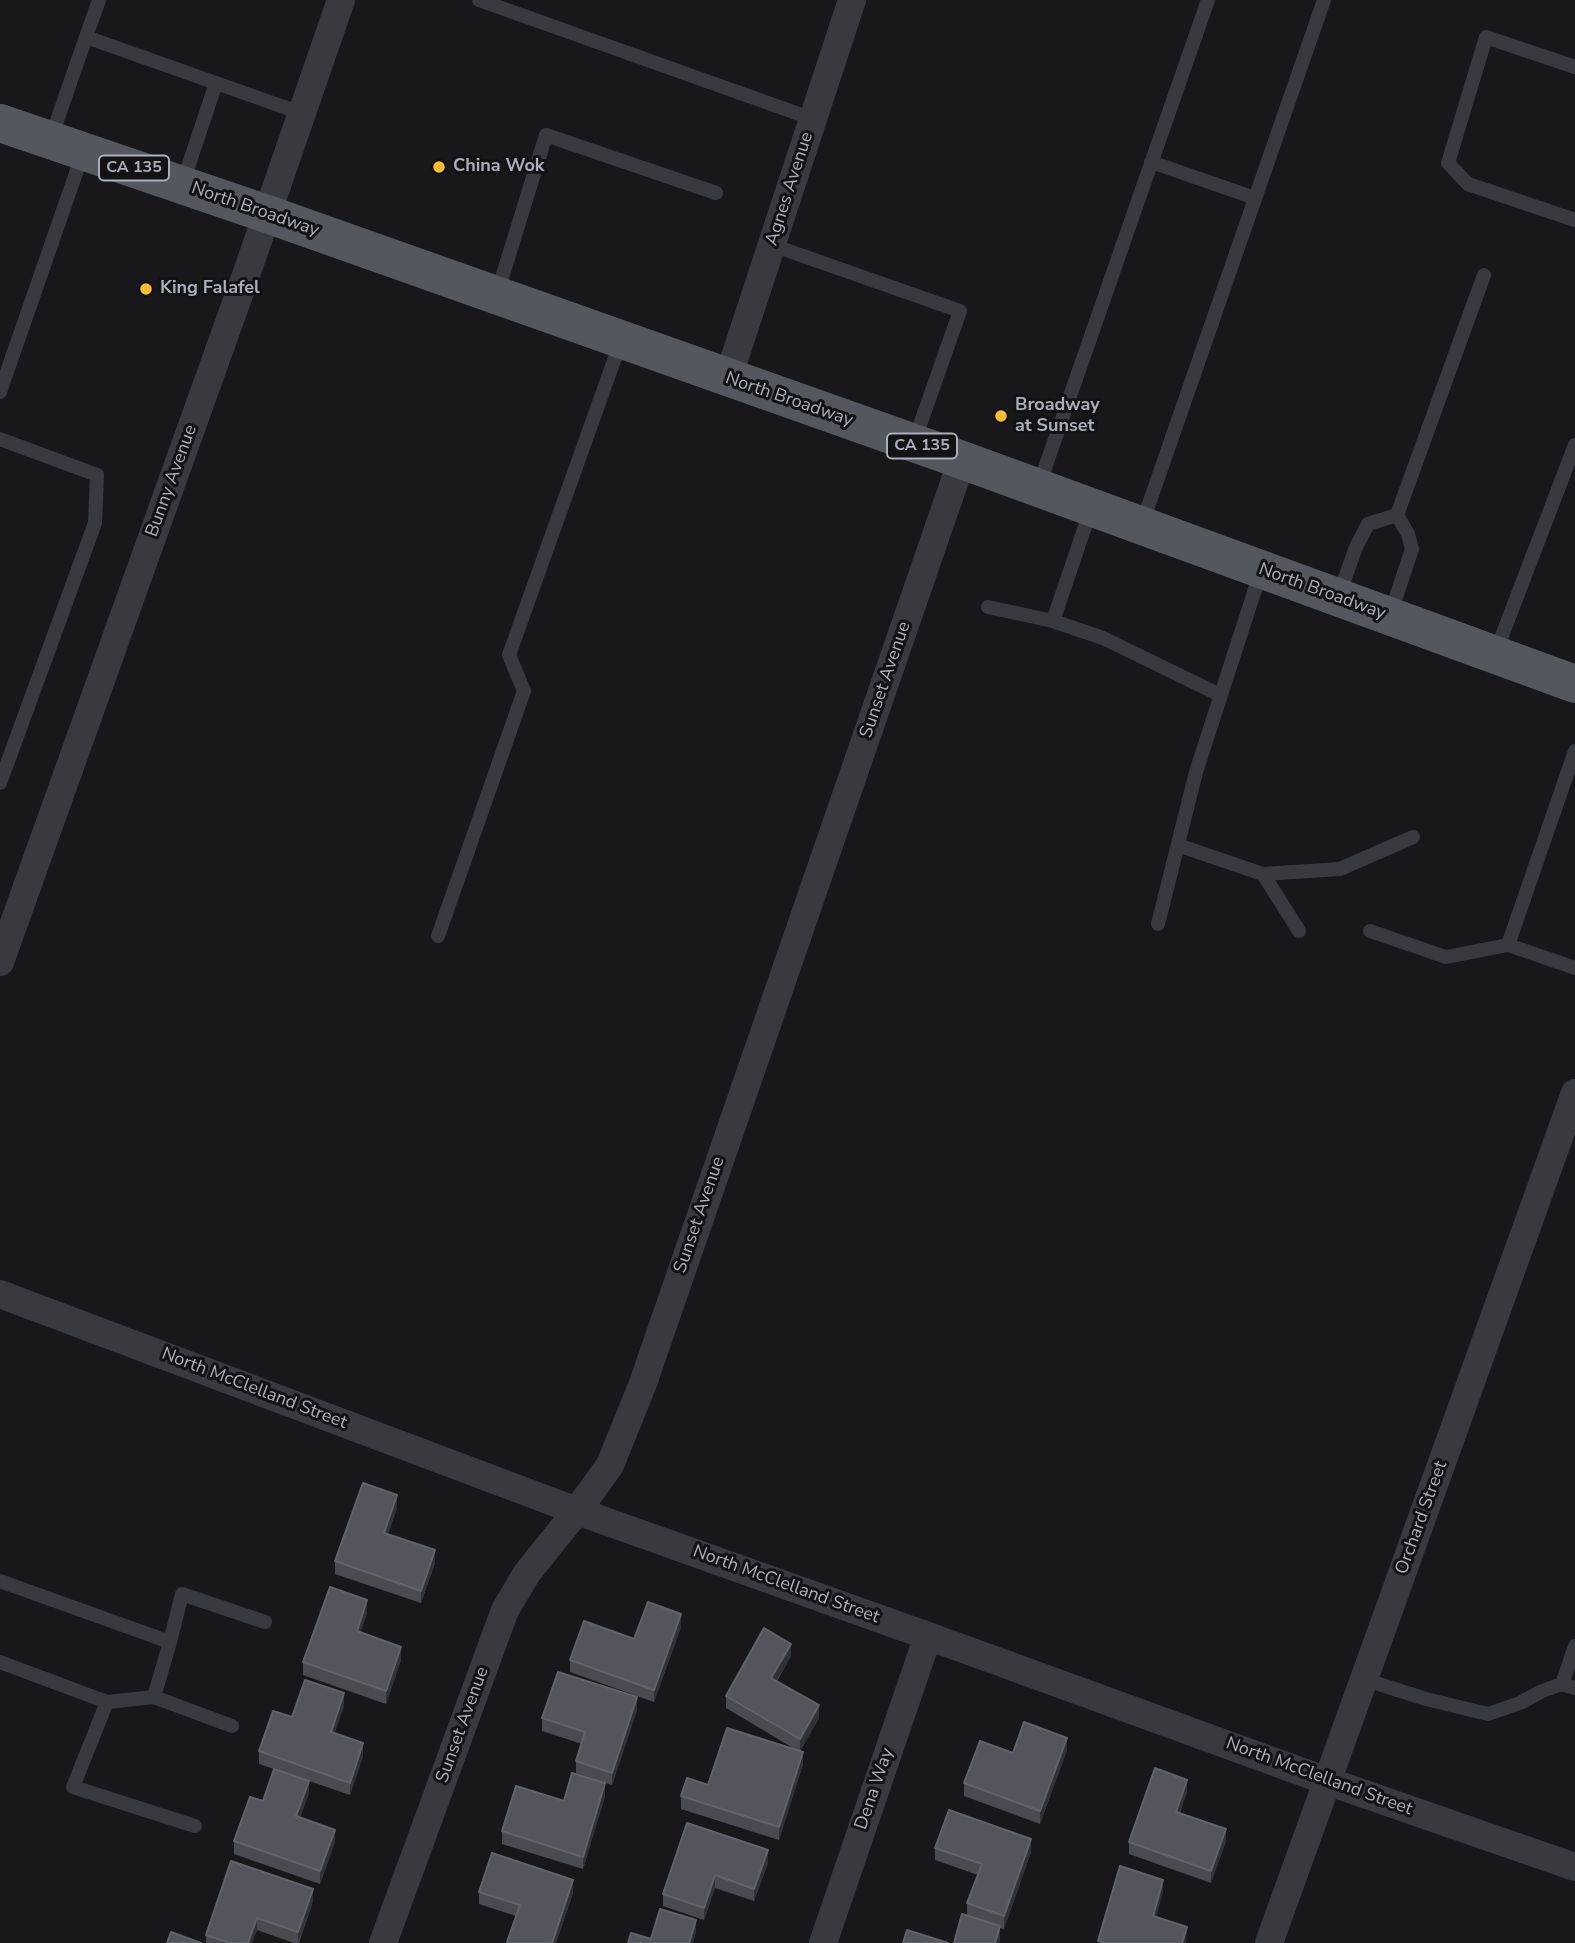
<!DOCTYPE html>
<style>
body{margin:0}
canvas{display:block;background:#18181b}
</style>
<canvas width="1575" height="1943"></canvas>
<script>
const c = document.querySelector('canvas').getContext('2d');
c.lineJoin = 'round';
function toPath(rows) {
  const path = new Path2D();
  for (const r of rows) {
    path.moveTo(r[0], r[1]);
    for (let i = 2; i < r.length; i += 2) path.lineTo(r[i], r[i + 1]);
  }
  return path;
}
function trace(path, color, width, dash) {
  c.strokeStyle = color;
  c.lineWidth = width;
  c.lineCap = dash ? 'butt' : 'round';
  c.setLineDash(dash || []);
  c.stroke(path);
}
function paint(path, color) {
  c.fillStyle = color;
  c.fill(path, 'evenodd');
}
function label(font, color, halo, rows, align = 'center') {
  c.font = font + ' "Nunito Sans",sans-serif';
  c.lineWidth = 6;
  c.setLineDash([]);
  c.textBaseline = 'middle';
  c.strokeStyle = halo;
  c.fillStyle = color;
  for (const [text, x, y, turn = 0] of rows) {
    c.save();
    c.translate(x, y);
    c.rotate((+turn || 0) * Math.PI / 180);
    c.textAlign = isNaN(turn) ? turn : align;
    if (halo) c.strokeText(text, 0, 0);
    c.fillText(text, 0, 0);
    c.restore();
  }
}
const lane = toPath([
 [479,0,813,119],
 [86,37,99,0],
 [1575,67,1486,37,1448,163,1468,184,1575,220],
 [51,138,86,37,301,113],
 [1151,162,1255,198],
 [182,185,216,83],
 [772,245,960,311,914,442],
 [497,294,546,135,716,193],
 [0,392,83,153],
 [0,439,97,475,95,523,0,783],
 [1038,488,1208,0],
 [1142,524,1324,0],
 [1339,595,1356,547,1368,524,1397,515],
 [988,607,1053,621,1103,638,1220,695],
 [1390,615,1412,549,1408,534,1397,515,1484,275],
 [1053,621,1091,509],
 [1495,654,1575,445],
 [1575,751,1508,945,1575,968],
 [1178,845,1263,874,1340,869,1413,837],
 [1263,874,1299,931],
 [1158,924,1196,772,1261,571],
 [1370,931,1446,957,1508,945],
 [438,936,524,691,509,655,621,341],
 [0,1581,170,1642,154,1697,107,1702,0,1662],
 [170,1642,182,1594,265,1622],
 [1363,1679,1426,1699,1488,1714,1520,1703,1542,1691,1562,1684,1575,1688],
 [1562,1684,1575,1646],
 [154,1697,232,1726],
 [107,1702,73,1787,195,1826]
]);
const street = toPath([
 [728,378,852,0],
 [0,962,245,278,341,0],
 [0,1294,577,1511,928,1636,1327,1781,1575,1867],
 [383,1943,505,1610,527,1573,577,1511,610,1465,642,1386,962,460],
 [823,1943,928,1636],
 [1269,1943,1575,1093]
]);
const primary = toPath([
 [0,123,267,214,962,460,1575,684]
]);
const wall = toPath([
 [397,1508,388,1534,435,1563,421,1603,335,1574,335,1561],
 [367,1613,360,1633,401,1660,386,1704,303,1675,303,1662],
 [681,1627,654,1702,570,1672,570,1660,634,1639],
 [791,1656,777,1681,819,1718,800,1751,803,1764,779,1840,681,1809,681,1796,798,1751,726,1708,726,1696],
 [344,1706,334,1733,363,1756,350,1795,306,1780,309,1793,300,1817,335,1842,320,1884,234,1854,234,1841,263,1801,274,1769,259,1764,259,1751],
 [637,1710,612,1785,576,1773,576,1761,582,1744,542,1731,542,1718],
 [1067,1750,1040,1824,964,1796,964,1783],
 [1187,1792,1180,1813,1226,1841,1211,1883,1129,1854,1129,1842],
 [605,1796,583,1869,502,1844,502,1831,564,1801],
 [687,1823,768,1863,754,1901,715,1888,704,1920,663,1906,663,1894],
 [935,1848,1031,1852,1004,1929,1000,1928,1000,1939,999,1943,954,1943,967,1916,967,1903,978,1875,935,1860],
 [231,1861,313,1901,299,1943,294,1943,257,1930,252,1943,206,1943,206,1935],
 [479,1892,573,1893,556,1943,507,1943,516,1916,479,1904]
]);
const shadedWall = toPath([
 [397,1495,397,1508,384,1545,384,1533],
 [435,1550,435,1563,421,1603,421,1591],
 [367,1600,367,1613,357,1644,357,1631],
 [681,1614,681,1627,654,1702,654,1690],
 [791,1644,791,1656,771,1690,771,1678],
 [401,1647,401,1660,386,1704,386,1691],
 [344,1693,344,1706,331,1744,331,1732],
 [637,1697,637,1710,612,1785,612,1773],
 [819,1705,819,1718,800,1751,800,1739],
 [1067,1738,1067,1750,1040,1824,1040,1811],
 [363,1743,363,1756,350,1795,350,1783],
 [803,1752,803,1764,779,1840,779,1827],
 [1187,1780,1187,1792,1176,1824,1176,1812],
 [309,1781,309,1793,296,1828,296,1816],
 [605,1783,605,1796,583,1869,583,1857],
 [1226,1829,1226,1841,1211,1883,1211,1871],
 [335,1830,335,1842,320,1884,320,1871],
 [1031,1839,1031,1852,1004,1929,1004,1916],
 [768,1850,768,1863,754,1901,754,1889],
 [715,1875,715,1888,704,1920,704,1908],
 [573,1880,573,1893,556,1943,552,1943],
 [1163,1880,1163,1892,1153,1929,1153,1916],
 [313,1889,313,1901,298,1943,298,1932],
 [257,1918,257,1930,252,1943,248,1943],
 [696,1920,696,1932,693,1943,689,1943],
 [1000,1926,1000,1939,999,1943,995,1943],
 [1187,1927,1186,1943,1182,1943]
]);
const building = toPath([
 [363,1483,397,1495,384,1533,435,1550,421,1591,335,1561,363,1483],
 [330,1587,367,1600,357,1631,401,1647,386,1691,303,1662,330,1587],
 [648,1602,681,1614,654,1690,570,1660,584,1621,634,1639,648,1602],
 [764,1628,791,1644,771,1678,819,1705,800,1739,726,1696,764,1628],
 [558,1672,637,1697,612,1773,576,1761,585,1732,542,1718,558,1672],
 [305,1680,344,1693,331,1732,363,1743,350,1783,259,1751,273,1711,292,1717,305,1680],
 [1024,1722,1067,1738,1040,1811,964,1783,980,1741,1013,1753,1024,1722],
 [727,1728,803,1752,779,1827,681,1796,687,1778,708,1785,727,1728],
 [1155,1768,1187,1780,1176,1812,1226,1829,1211,1871,1129,1842,1155,1768],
 [274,1769,309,1781,296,1816,335,1830,320,1871,234,1841,250,1797,263,1801,274,1769],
 [572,1773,605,1783,583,1857,502,1831,516,1786,564,1801,572,1773],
 [949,1810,1031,1839,1004,1916,967,1903,982,1864,935,1848,949,1810],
 [687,1823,768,1850,754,1889,715,1875,704,1908,663,1894,687,1823],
 [492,1853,573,1880,552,1943,510,1943,507,1942,520,1905,479,1892,492,1853],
 [231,1861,313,1889,298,1932,257,1918,248,1943,230,1943,206,1935,231,1861],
 [1120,1866,1163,1880,1153,1916,1187,1927,1182,1943,1105,1943,1098,1941,1120,1866],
 [660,1909,696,1920,689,1943,628,1943,631,1933,651,1939,660,1909],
 [962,1914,1000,1926,995,1943,954,1943,962,1914],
 [907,1930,948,1943,903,1943,907,1930],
 [171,1932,201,1943,167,1943,171,1932]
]);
const markers = [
 [439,167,7,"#fbbc30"],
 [146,289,7,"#fbbc30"],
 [1001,416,7,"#fbbc30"]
];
const shields = [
 [134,168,70],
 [922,446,70]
];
const shieldNames = [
 ["CA 135",134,168],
 ["CA 135",922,446]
];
const poiNames = [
 ["China Wok",453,167],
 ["King Falafel",160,289],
 ["Broadway",1015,406],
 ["at Sunset",1015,427]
];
const streetNames = [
 ["Agnes Avenue",790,189,-72],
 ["North Broadway",255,210,19],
 ["North Broadway",789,400,19],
 ["Bunny Avenue",172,481,-70],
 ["North Broadway",1322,592,20],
 ["Sunset Avenue",886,680,-71],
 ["Sunset Avenue",700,1215,-71],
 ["North McClelland Street",254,1389,21],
 ["Orchard Street",1422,1518,-70],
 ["North McClelland Street",786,1585,20],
 ["Sunset Avenue",463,1725,-70],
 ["North McClelland Street",1319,1777,20],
 ["Dena Way",875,1789,-71]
];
trace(lane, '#393a40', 14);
trace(street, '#393a40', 28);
trace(primary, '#55575f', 38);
paint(wall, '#494b50');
paint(shadedWall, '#313236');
paint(building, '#54555c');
trace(building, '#61636a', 2);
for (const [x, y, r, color] of markers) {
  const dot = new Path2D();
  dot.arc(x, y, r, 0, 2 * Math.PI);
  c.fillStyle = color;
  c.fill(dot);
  trace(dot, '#131316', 2.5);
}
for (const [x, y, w] of shields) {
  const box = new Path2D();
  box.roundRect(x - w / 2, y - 12.5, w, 25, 5);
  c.fillStyle = '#131316';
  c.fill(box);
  trace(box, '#aaafbb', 2);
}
label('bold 16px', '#aaafbb', null, shieldNames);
label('bold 18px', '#aaafbb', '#131316', poiNames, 'left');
label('18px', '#aaafbb', '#131316', streetNames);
</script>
